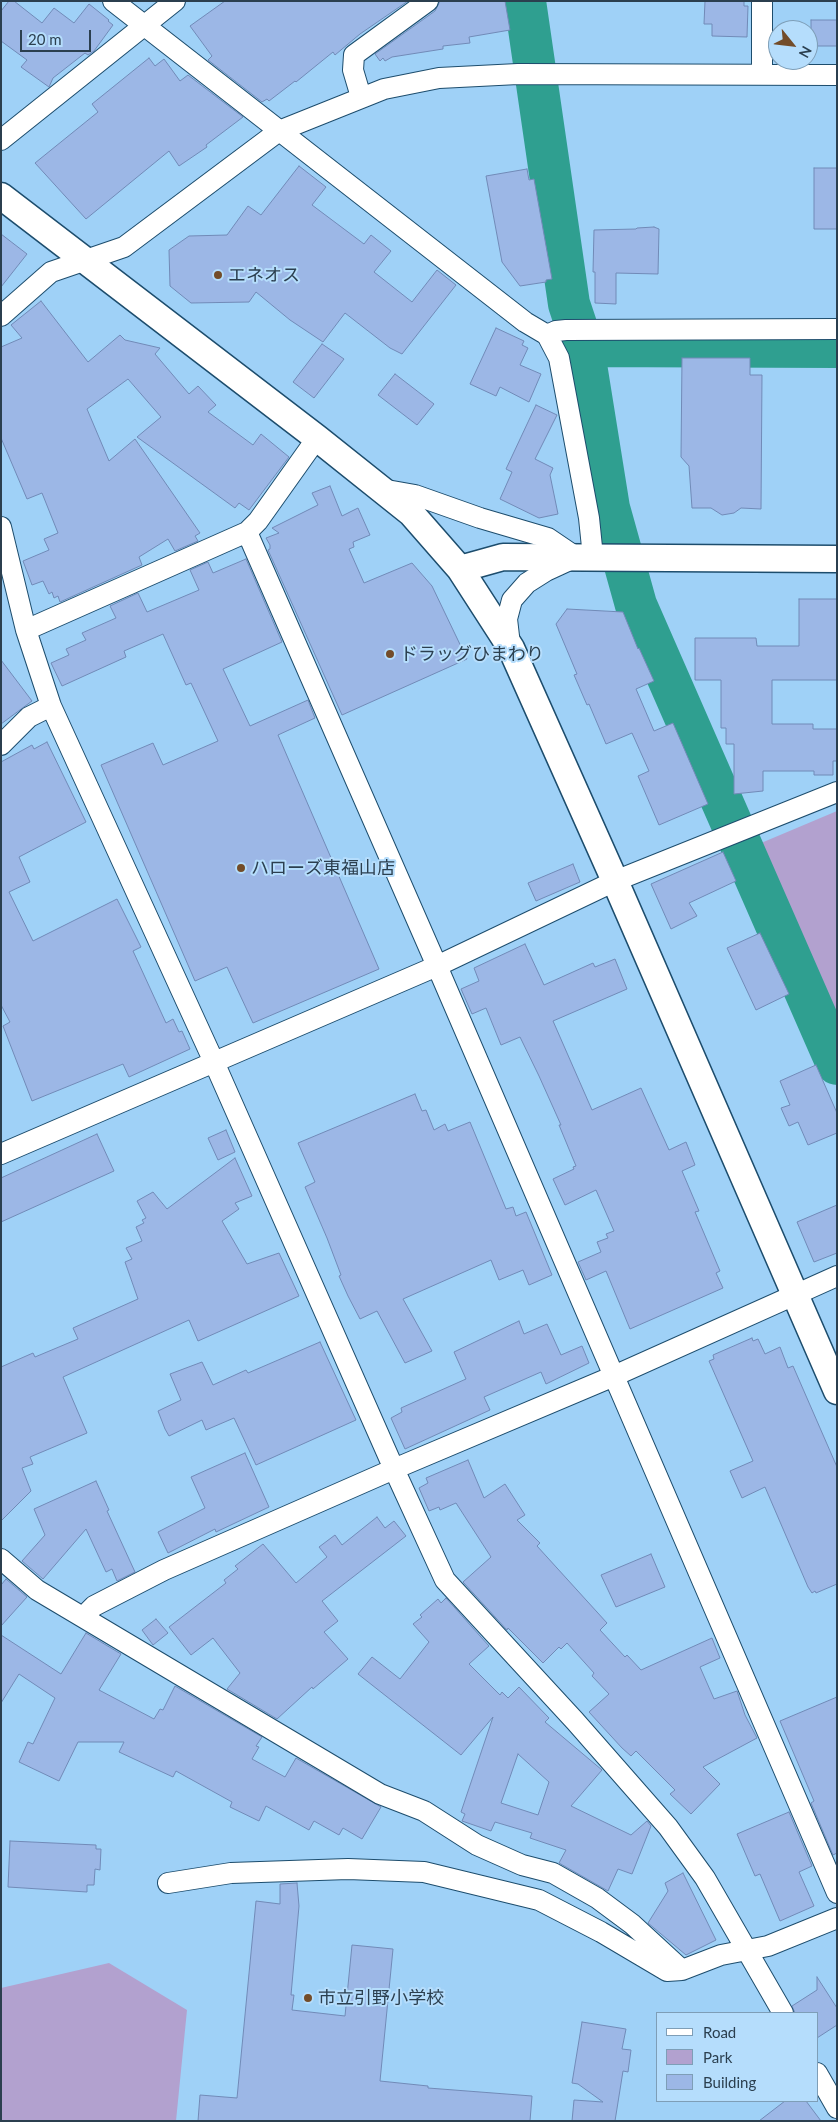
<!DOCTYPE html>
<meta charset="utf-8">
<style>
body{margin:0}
#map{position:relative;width:838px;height:2122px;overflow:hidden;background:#9fd1f7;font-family:Lato,sans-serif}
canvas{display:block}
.frame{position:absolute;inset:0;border:2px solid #2b3f4f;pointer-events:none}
.legend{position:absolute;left:656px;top:2012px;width:162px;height:90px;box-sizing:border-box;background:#b5ddfc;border:1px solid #7e9eb7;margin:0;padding:6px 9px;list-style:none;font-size:15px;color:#2b3f4f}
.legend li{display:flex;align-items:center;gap:10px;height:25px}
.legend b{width:25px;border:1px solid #7e9eb7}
.north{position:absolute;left:768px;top:20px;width:50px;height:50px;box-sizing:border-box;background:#b5ddfc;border:1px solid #7e9eb7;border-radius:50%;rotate:119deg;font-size:14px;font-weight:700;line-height:20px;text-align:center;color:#2b3f4f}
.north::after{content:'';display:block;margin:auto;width:18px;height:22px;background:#734c29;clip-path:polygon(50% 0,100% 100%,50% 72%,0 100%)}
.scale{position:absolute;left:20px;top:30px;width:71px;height:22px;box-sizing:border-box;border:2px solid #2b3f4f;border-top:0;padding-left:6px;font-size:15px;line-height:18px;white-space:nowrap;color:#2b3f4f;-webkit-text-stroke:4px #b5ddfc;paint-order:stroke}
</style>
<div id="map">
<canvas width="838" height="2122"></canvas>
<div class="frame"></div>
<ul class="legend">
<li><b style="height:6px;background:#fff"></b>Road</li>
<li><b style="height:14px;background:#b2a1cf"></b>Park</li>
<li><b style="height:14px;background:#9cb7e6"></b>Building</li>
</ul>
<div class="north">N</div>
<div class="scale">20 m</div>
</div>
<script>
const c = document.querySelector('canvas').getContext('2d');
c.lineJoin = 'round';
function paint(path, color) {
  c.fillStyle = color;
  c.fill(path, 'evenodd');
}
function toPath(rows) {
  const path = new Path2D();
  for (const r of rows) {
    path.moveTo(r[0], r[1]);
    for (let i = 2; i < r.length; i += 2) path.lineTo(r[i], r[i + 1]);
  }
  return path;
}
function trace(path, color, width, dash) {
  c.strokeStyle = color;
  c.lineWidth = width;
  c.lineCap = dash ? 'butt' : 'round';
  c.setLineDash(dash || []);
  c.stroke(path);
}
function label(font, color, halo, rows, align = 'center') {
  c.font = font + ' Lato,"Noto Sans JP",sans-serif';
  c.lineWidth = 4;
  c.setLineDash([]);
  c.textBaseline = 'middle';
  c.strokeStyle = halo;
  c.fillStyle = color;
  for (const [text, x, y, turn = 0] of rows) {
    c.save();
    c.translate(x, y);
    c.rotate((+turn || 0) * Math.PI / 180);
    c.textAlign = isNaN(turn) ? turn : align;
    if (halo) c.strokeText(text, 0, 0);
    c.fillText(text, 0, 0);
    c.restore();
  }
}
const green = toPath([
 [837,811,837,1035,754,846],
 [109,1963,187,2010,176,2121,1,2121,1,1988]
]);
const river = toPath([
 [525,1,569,304,583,346,609,508,636,605,837,1064],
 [583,346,837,347]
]);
const building = toPath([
 [9,1,14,1,42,23,54,8,74,23,89,4,109,20,108,21,113,25,94,51,88,55,85,53,53,78,49,87,21,67,27,60,1,41,1,11,9,1],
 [225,1,408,1,360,34,335,55,333,52,296,82,295,81,269,101,267,99,262,102,208,60,212,56,190,26,225,1],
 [440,1,505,1,510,30,469,37,470,43,443,46,443,49,392,57,385,61,383,58,380,61,375,54,435,11,440,1],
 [705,1,744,1,744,6,748,6,747,37,712,36,712,24,704,24,705,1],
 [811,20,837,20,837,46,811,46,811,20],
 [149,58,155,66,164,59,180,81,188,75,243,117,206,145,207,147,179,166,169,151,86,219,35,163,98,112,92,104,149,58],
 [299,166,326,187,312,205,364,244,371,235,391,251,374,272,412,302,437,270,456,285,402,354,390,348,345,313,323,342,290,320,256,292,249,302,191,303,170,286,169,250,189,236,227,235,248,206,261,215,299,166],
 [814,168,837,168,837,229,814,229,814,168],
 [527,169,529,180,534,179,552,279,546,280,546,282,520,286,502,262,486,176,527,169],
 [654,227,659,229,658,274,616,273,616,304,595,303,595,272,593,272,594,230,636,229,637,228,654,227],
 [1,234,27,254,1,287,1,234],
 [41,301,88,362,120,335,125,340,160,348,155,354,189,394,198,386,216,405,208,412,253,445,261,434,289,457,249,510,239,503,235,508,137,437,161,417,128,379,87,409,109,461,135,439,200,533,195,536,198,541,175,551,168,539,139,557,142,565,60,602,58,596,54,598,52,592,49,594,43,581,32,585,23,561,49,550,44,539,58,533,42,493,27,499,1,438,1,347,22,338,11,325,41,301],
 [496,328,524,341,522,345,528,348,520,365,541,374,529,402,500,387,496,396,470,384,496,328],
 [322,344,344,359,314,398,293,382,322,344],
 [682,358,750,358,750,375,762,375,761,509,741,508,734,513,722,515,711,508,692,508,689,466,681,457,682,358],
 [395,374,434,404,417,425,378,395,395,374],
 [536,405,557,415,535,459,553,468,550,475,558,514,539,518,500,499,512,472,506,469,536,405],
 [330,486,342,516,358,508,370,535,353,542,354,547,349,549,364,583,412,563,432,586,467,659,342,715,268,550,270,549,270,545,266,538,279,533,272,528,318,505,312,493,330,486],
 [246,559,282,642,223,669,250,726,308,700,315,718,278,735,379,969,253,1023,227,967,195,981,101,765,153,743,163,765,218,741,191,683,186,685,163,634,124,651,126,657,62,686,51,663,69,655,66,649,86,640,82,633,116,618,110,606,138,593,147,612,199,590,190,570,208,562,213,573,246,559],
 [799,599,837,599,837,680,772,680,772,724,813,724,813,729,837,729,837,761,833,761,833,775,814,775,814,771,763,771,763,791,734,794,734,744,726,744,726,728,721,728,721,680,695,680,695,638,756,638,757,646,799,646,799,599],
 [567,609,623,612,638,649,639,648,654,681,636,689,654,731,673,723,708,804,659,825,638,776,649,771,632,733,606,744,589,704,587,705,574,675,577,674,556,624,567,609],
 [1,660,32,701,1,724,1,660],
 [47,742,86,822,19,857,30,882,9,892,33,941,117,899,141,947,133,951,166,1023,173,1019,179,1032,182,1031,190,1049,129,1077,123,1064,32,1101,3,1026,10,1022,1,1005,1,762,32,745,34,749,47,742],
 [723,852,736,881,689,903,697,916,671,929,651,884,723,852],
 [573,864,580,882,536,901,528,883,573,864],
 [760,933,789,994,756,1010,727,948,760,933],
 [525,944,544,985,593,963,595,967,615,959,627,989,553,1021,592,1110,641,1088,669,1150,686,1142,695,1165,682,1171,699,1211,695,1212,720,1271,716,1273,723,1288,630,1329,606,1271,586,1280,578,1262,601,1252,597,1242,608,1238,606,1234,614,1231,596,1190,565,1205,553,1179,574,1169,573,1167,576,1166,559,1125,561,1125,539,1076,520,1037,501,1045,486,1008,472,1014,461,989,479,981,474,968,525,944],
 [816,1065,837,1113,837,1133,808,1145,798,1122,789,1126,781,1108,790,1105,780,1081,816,1065],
 [415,1094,422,1111,426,1110,434,1130,445,1124,448,1131,470,1122,506,1209,513,1207,516,1216,526,1212,552,1275,529,1285,523,1270,499,1280,491,1260,403,1299,432,1351,405,1363,377,1311,360,1319,348,1296,339,1276,341,1275,327,1238,305,1187,315,1182,298,1143,415,1094],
 [226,1130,235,1152,218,1160,208,1138,226,1130],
 [97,1134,114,1171,1,1222,1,1178,97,1134],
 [235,1158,252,1196,235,1203,239,1209,222,1221,247,1264,279,1253,299,1296,198,1341,189,1320,63,1377,87,1433,30,1457,33,1464,22,1468,31,1491,1,1521,1,1367,33,1353,35,1357,78,1339,73,1328,138,1299,125,1262,132,1259,126,1248,142,1241,136,1227,144,1223,142,1220,146,1218,137,1201,153,1192,167,1209,235,1158],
 [837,1205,837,1253,814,1262,797,1222,837,1205],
 [519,1321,524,1334,547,1324,561,1355,582,1346,589,1363,546,1384,541,1372,484,1397,490,1410,405,1449,391,1418,402,1412,401,1408,466,1379,454,1352,519,1321],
 [752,1338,753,1341,758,1339,765,1354,780,1347,788,1368,793,1366,837,1467,837,1584,816,1593,815,1591,812,1593,808,1587,765,1487,742,1498,730,1471,753,1461,709,1361,714,1359,713,1355,752,1338],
 [320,1342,356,1420,256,1465,234,1418,206,1430,202,1420,169,1436,165,1429,158,1411,181,1400,170,1374,202,1362,213,1385,246,1370,248,1373,320,1342],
 [245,1453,269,1507,216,1532,215,1529,168,1553,158,1532,205,1508,191,1477,245,1453],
 [468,1460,484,1498,505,1484,525,1515,517,1520,540,1543,537,1546,607,1623,600,1630,625,1657,627,1655,641,1670,712,1638,720,1658,700,1667,714,1699,737,1691,745,1715,757,1738,703,1767,720,1784,691,1814,670,1794,675,1790,636,1751,631,1756,622,1748,589,1712,609,1694,592,1676,594,1673,567,1643,561,1649,559,1647,543,1663,508,1628,507,1630,463,1582,491,1557,456,1503,440,1510,439,1507,429,1511,419,1488,428,1483,426,1478,468,1460],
 [96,1481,109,1510,107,1511,135,1572,117,1581,112,1569,106,1572,86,1529,43,1579,22,1561,45,1535,34,1509,96,1481],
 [377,1517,385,1528,394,1521,406,1536,322,1601,338,1621,324,1632,348,1659,313,1689,312,1687,277,1719,227,1689,240,1673,213,1638,191,1655,169,1627,226,1583,224,1580,238,1569,235,1566,263,1544,296,1583,327,1557,319,1547,335,1535,342,1545,377,1517],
 [651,1554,665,1587,616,1607,601,1575,651,1554],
 [6,1579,27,1597,1,1626,1,1585,6,1579],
 [446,1598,489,1646,469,1664,500,1695,502,1692,508,1698,519,1687,549,1718,545,1722,602,1770,571,1806,631,1835,647,1821,651,1826,632,1874,618,1869,608,1891,559,1863,566,1850,530,1838,532,1833,495,1822,491,1831,462,1821,465,1814,461,1812,493,1717,461,1755,358,1674,372,1657,400,1679,429,1642,413,1624,422,1617,420,1615,438,1599,441,1603,446,1598],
 [518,1754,549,1782,538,1815,501,1803,518,1754],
 [156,1619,168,1633,153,1645,142,1630,156,1619],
 [86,1633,121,1654,99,1690,154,1719,160,1709,163,1710,175,1686,262,1737,256,1746,259,1747,252,1759,285,1777,296,1758,381,1807,362,1839,343,1828,339,1835,314,1821,309,1830,266,1806,259,1821,230,1807,232,1802,176,1771,173,1777,119,1752,124,1742,78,1742,59,1781,19,1762,28,1742,33,1744,55,1698,19,1674,1,1703,1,1635,61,1674,86,1633],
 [837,1697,837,1853,833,1855,811,1803,814,1801,780,1721,837,1697],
 [789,1812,812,1866,799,1872,814,1906,780,1921,760,1874,755,1876,737,1834,789,1812],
 [10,1841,96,1845,96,1849,101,1849,100,1870,95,1869,94,1885,87,1885,87,1892,8,1887,10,1841],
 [683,1873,716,1940,686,1955,648,1923,668,1891,665,1883,683,1873],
 [297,1883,299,1906,291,1995,294,1995,292,2010,345,2016,352,1945,393,1949,380,2081,428,2086,428,2088,532,2096,530,2121,198,2121,200,2095,237,2098,256,1901,280,1904,280,1884,297,1883],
 [817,1977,837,2008,837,2025,817,2038,817,2013,795,2013,792,2006,817,1990,817,1977],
 [582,2022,626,2029,622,2049,631,2050,628,2072,623,2071,615,2121,572,2121,574,2100,603,2102,578,2084,572,2083,582,2022],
 [785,2101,806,2101,821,2121,759,2121,785,2101]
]);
const minor = toPath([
 [113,1,525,322,547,335,559,358,589,518,593,557],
 [762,74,762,1],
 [361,97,353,70,354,55,428,1],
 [1,140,175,1],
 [1,316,51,272,124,247,279,131,384,89,439,78,518,74,837,75],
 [547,335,556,331,566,330,837,329],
 [381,489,415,495,480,518,548,538,576,557],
 [1,527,26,630,51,706,214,1062,394,1469,445,1580,575,1721,668,1827,705,1878,783,2013],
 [247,532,437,966,837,1893],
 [26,630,247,532,258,521,317,438],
 [510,645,507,619,512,600,527,583,546,571,572,559],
 [1,745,29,717,51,706],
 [1,1154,437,966,615,881,837,792],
 [1,1559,37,1590,380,1794,424,1811,477,1845,522,1865,553,1873,597,1898,632,1924,682,1970,721,1955,768,1946,837,1918],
 [83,1617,94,1606,164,1570,394,1469,614,1376,837,1276],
 [168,1883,231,1873,348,1869,424,1872,539,1900,601,1932,667,1971,682,1970],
 [817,2073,837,2108]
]);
const tertiary = toPath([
 [1,196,317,438,411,513,460,569,511,648,615,881,837,1391],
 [460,569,503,557,837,559]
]);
const markers = [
 [218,275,5,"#734c29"],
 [390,654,5,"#734c29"],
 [241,868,5,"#734c29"],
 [308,1998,5,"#734c29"]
];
const poiNames = [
 ["エネオス",228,275],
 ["ドラッグひまわり",400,654],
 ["ハローズ東福山店",251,868],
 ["市立引野小学校",318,1998]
];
paint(green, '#b2a1cf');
trace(river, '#2f9f90', 42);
paint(building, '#9cb7e6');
trace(building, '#718ab7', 1);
trace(minor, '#1d4d6d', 22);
trace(tertiary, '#1d4d6d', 29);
trace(minor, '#fff', 20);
trace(tertiary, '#fff', 26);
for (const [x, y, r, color] of markers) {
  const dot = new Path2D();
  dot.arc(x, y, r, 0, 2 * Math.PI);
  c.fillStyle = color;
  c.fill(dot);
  trace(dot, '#b5ddfc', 2);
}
label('18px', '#2b3f4f', '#b5ddfc', poiNames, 'left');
</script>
